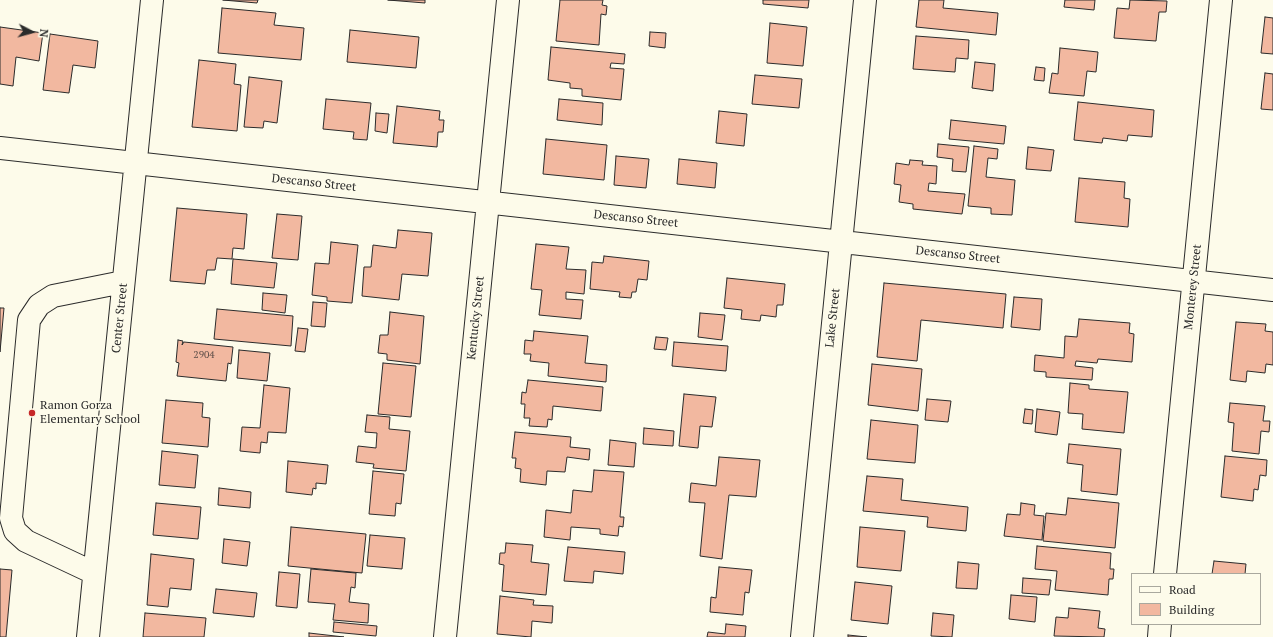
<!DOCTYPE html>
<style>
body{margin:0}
#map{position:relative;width:1273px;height:637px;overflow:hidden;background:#fdfbea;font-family:"PT Serif",serif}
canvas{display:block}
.legend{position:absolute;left:1131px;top:573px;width:130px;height:52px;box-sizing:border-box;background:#fdfbea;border:1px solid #a9a89e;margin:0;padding:5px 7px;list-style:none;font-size:12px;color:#2b2b2b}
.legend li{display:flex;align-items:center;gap:8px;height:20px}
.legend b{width:20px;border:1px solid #a9a89e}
.north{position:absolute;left:12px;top:12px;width:40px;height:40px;-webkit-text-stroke:3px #fdfbea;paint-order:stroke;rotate:96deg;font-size:11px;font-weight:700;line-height:16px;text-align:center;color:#2b2b2b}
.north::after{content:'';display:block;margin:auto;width:14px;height:18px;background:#2b2b2b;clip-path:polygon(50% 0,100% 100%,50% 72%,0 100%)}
</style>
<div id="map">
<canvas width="1273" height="637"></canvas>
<ul class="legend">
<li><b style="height:5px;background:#fdfbea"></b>Road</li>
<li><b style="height:11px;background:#f2b8a0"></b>Building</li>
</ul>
<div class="north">N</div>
</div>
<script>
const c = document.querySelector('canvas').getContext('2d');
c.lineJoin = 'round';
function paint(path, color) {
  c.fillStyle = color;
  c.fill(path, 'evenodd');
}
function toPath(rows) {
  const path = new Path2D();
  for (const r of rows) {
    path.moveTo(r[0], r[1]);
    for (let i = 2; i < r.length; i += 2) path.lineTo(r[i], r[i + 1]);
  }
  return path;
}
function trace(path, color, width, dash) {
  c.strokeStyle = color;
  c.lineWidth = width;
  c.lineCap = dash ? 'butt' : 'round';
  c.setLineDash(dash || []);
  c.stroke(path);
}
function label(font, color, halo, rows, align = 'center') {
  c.font = font + ' "PT Serif",serif';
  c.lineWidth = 3;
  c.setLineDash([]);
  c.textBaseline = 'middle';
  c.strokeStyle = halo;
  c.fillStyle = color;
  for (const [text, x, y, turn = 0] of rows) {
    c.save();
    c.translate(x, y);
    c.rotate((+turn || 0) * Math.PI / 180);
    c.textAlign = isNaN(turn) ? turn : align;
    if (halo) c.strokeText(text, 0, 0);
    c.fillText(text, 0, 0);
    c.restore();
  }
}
const building = toPath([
 [223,0,258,0,257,3,223,0],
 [388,0,425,0,425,3,388,0],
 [560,0,603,0,602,5,607,6,606,15,601,14,599,45,556,41,560,0],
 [763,0,809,0,808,8,763,4,763,0],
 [919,0,944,0,943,8,998,13,996,35,916,27,919,0],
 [1065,0,1095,0,1094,10,1064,7,1065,0],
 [1130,0,1167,1,1166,12,1159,12,1156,41,1114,38,1117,8,1129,9,1130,0],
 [222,8,276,13,274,25,304,28,301,60,218,53,222,8],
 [1265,17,1273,18,1273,54,1261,53,1265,17],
 [770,23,807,27,803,66,767,63,770,23],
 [0,27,43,33,39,61,16,57,13,86,0,84,0,27],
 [350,30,419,37,416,68,347,62,350,30],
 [650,32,666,33,665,48,649,46,650,32],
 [50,34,98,41,95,68,73,65,69,93,43,90,50,34],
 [916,36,969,40,968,59,956,58,955,72,913,69,916,36],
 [551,47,625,54,624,64,611,63,610,68,624,69,621,100,582,96,582,89,570,88,570,83,548,80,551,47],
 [1060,48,1098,52,1096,72,1087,71,1084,96,1049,93,1052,73,1058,74,1060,48],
 [199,60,236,64,234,84,241,85,237,131,192,127,199,60],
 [975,62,995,64,993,91,972,88,975,62],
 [1036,67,1045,68,1044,81,1034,80,1036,67],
 [1265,73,1273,74,1273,110,1261,109,1265,73],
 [755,75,802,79,799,108,752,104,755,75],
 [249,77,282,81,277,123,264,121,263,128,244,127,249,77],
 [326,99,371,103,367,140,353,139,354,132,323,129,326,99],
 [559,99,603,103,602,125,557,120,559,99],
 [1078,102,1154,110,1152,137,1128,135,1127,141,1103,138,1102,143,1074,140,1078,102],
 [397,106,440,111,439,120,444,120,443,132,438,132,437,147,393,143,397,106],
 [719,111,747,114,744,146,716,143,719,111],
 [376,113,389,114,387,133,375,131,376,113],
 [951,120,1006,126,1004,144,949,139,951,120],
 [546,139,607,145,604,180,543,174,546,139],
 [938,144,969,147,966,172,952,171,953,159,937,157,938,144],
 [974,146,998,149,997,159,988,158,986,177,1015,180,1012,215,991,214,991,208,968,206,974,146],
 [1028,147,1054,150,1051,171,1026,169,1028,147],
 [616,156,649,159,646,188,614,185,616,156],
 [679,159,717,163,715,188,677,184,679,159],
 [910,160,923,161,922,165,937,166,936,184,929,183,928,191,965,194,962,214,913,209,913,204,899,202,901,185,894,184,896,163,909,165,910,160],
 [1079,178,1125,182,1124,198,1130,199,1128,227,1075,222,1079,178],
 [177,208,247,214,244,249,233,248,232,259,217,258,215,270,207,270,205,284,170,281,177,208],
 [277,214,302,216,298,260,272,258,277,214],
 [398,230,432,233,428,276,402,274,399,300,362,296,364,267,371,267,373,245,396,248,398,230],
 [331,242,358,245,352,303,327,301,327,297,312,295,315,263,329,264,331,242],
 [536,244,569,247,566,269,586,270,584,294,566,292,566,299,583,300,581,319,539,315,542,290,531,289,536,244],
 [604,256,649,261,647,280,638,279,636,292,632,292,631,298,619,297,620,292,590,289,592,262,603,263,604,256],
 [233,259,277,263,274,288,231,284,233,259],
 [727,278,785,284,783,305,777,305,776,317,761,315,760,321,741,319,742,310,724,308,727,278],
 [884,283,1006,294,1003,328,921,320,917,361,877,357,884,283],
 [263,293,287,295,285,313,262,310,263,293],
 [1014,297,1042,299,1040,330,1011,327,1014,297],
 [313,302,327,303,325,327,311,326,313,302],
 [0,308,4,308,0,352,0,308],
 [217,309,293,316,291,346,214,339,217,309],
 [390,312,424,316,420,364,387,360,387,354,378,353,380,335,388,335,390,312],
 [700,313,725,315,722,340,698,337,700,313],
 [1079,319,1130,323,1129,333,1134,334,1132,362,1098,359,1097,363,1076,361,1075,366,1093,368,1092,380,1046,377,1046,372,1034,371,1035,355,1064,358,1065,336,1077,337,1079,319],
 [1236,322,1266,324,1265,331,1273,332,1273,365,1266,364,1265,373,1247,371,1246,382,1230,380,1236,322],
 [298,328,308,329,305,352,295,351,298,328],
 [534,331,588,336,585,363,607,365,606,382,548,376,549,363,530,361,531,354,524,354,525,340,533,341,534,331],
 [656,337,668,338,666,350,654,349,656,337],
 [178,340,183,341,182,345,184,342,233,347,231,364,228,363,226,381,177,376,179,363,176,362,178,340],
 [674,342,728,346,726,371,672,366,674,342],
 [239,350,270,353,267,381,237,378,239,350],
 [383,363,416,366,411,417,378,414,383,363],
 [872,364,922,369,918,411,868,405,872,364],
 [528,380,603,387,601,411,553,406,552,420,548,419,547,427,529,426,530,418,524,418,525,404,521,404,522,392,526,393,528,380],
 [1070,383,1089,385,1089,389,1128,392,1124,433,1082,429,1083,414,1068,413,1070,383],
 [264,385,290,388,286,433,268,432,267,443,261,442,260,453,240,451,242,427,260,428,264,385],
 [684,394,716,397,712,427,700,426,698,448,679,446,684,394],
 [927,399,951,401,948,422,925,420,927,399],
 [166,400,203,403,202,417,210,418,208,447,162,443,166,400],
 [1230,403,1265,406,1263,421,1270,421,1269,432,1261,431,1259,454,1232,451,1234,423,1228,422,1230,403],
 [1025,409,1033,410,1032,424,1023,423,1025,409],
 [1037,409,1060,412,1057,435,1035,432,1037,409],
 [367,415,390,417,389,429,410,431,406,471,373,468,374,464,356,462,358,446,376,448,377,433,365,432,367,415],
 [871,420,918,425,915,463,867,459,871,420],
 [644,428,674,431,673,446,643,444,644,428],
 [515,432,571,437,570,447,590,449,589,460,567,457,565,472,547,471,546,485,520,482,521,469,515,468,516,458,512,458,515,432],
 [610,440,636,443,634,467,608,465,610,440],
 [1069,444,1121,449,1117,495,1081,491,1083,465,1067,463,1069,444],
 [162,451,198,455,195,488,159,485,162,451],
 [1225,456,1267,460,1266,476,1260,475,1258,490,1254,489,1253,501,1221,497,1225,456],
 [719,457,760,460,756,497,729,495,722,559,700,556,705,503,689,502,691,483,716,486,719,457],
 [288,461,328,465,326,484,316,483,316,489,313,488,312,495,286,492,288,461],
 [594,470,624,472,620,517,624,517,623,527,619,526,618,536,600,534,600,529,571,527,570,540,544,537,546,510,571,513,573,490,592,492,594,470],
 [373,471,404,474,401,504,396,503,395,516,369,514,373,471],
 [867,476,903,479,901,500,968,507,966,531,927,527,928,517,863,511,867,476],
 [219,488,251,492,250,508,218,505,219,488],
 [1068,498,1119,503,1115,548,1043,541,1046,513,1066,515,1068,498],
 [156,503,201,507,198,539,153,535,156,503],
 [1021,503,1035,505,1034,515,1044,516,1042,540,1004,536,1007,514,1020,515,1021,503],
 [291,527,366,534,362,573,288,566,291,527],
 [860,527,905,531,901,571,857,567,860,527],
 [370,535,405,538,402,569,367,566,370,535],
 [224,539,250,542,247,566,222,563,224,539],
 [506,543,533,545,531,562,549,564,546,595,502,591,504,565,499,564,500,553,505,553,506,543],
 [1037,546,1111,553,1110,569,1114,569,1113,579,1109,579,1108,595,1055,590,1057,571,1035,569,1037,546],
 [568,547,625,552,623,574,594,571,593,583,564,581,568,547],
 [151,554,194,559,191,590,170,588,168,607,147,605,151,554],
 [1214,561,1246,564,1245,574,1212,574,1214,561],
 [958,562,979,564,977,589,956,588,958,562],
 [719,567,752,570,749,593,745,592,743,615,710,612,711,597,716,598,719,567],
 [0,569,12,570,6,637,0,637,0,569],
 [311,569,356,573,355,588,351,587,349,602,369,604,368,623,333,620,335,604,308,602,311,569],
 [279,572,300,574,297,608,276,606,279,572],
 [1023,578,1051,580,1049,595,1022,593,1023,578],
 [855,582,892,586,888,624,851,620,855,582],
 [216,589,257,593,254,617,213,613,216,589],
 [1011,595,1037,597,1035,622,1009,619,1011,595],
 [500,596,534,600,533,605,553,606,552,623,532,621,531,637,497,634,500,596],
 [1069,608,1100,611,1098,628,1105,629,1104,637,1054,636,1056,617,1068,618,1069,608],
 [145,613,206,618,204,637,143,637,145,613],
 [933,613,954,615,952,637,931,636,933,613],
 [334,622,377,626,376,636,333,632,334,622],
 [726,624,746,626,745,637,707,637,708,632,725,634,726,624],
 [309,633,344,637,309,637,309,633],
 [848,635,867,637,848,637,848,635]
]);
const minor = toPath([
 [0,148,1273,290],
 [94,573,26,541,15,531,11,518,29,320,39,305,53,296,123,282],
 [1165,574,1221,0],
 [88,637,152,0],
 [445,637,508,0],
 [802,637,865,0],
 [1159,637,1160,624]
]);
const markers = [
 [32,413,4,"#c62828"]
];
const numberNames = [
 ["2904",204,355]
];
const streetNames = [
 ["Descanso Street",314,183,6],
 ["Descanso Street",636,219,6],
 ["Descanso Street",958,255,6],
 ["Monterey Street",1193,287,-84],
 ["Center Street",120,318,-84],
 ["Kentucky Street",476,318,-84],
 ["Lake Street",833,318,-84]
];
const poiNames = [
 ["Ramon Gorza",40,406],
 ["Elementary School",40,420]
];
paint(building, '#f2b8a0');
trace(building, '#2b2b2b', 1);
trace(minor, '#2b2b2b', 24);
trace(minor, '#fdfbea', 22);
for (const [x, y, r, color] of markers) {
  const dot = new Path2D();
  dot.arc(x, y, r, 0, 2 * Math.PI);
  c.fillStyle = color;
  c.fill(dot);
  trace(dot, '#fdfbea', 1.5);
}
label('10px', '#5d4e48', null, numberNames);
label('12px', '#2b2b2b', '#fdfbea', streetNames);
label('12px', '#2b2b2b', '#fdfbea', poiNames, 'left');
</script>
